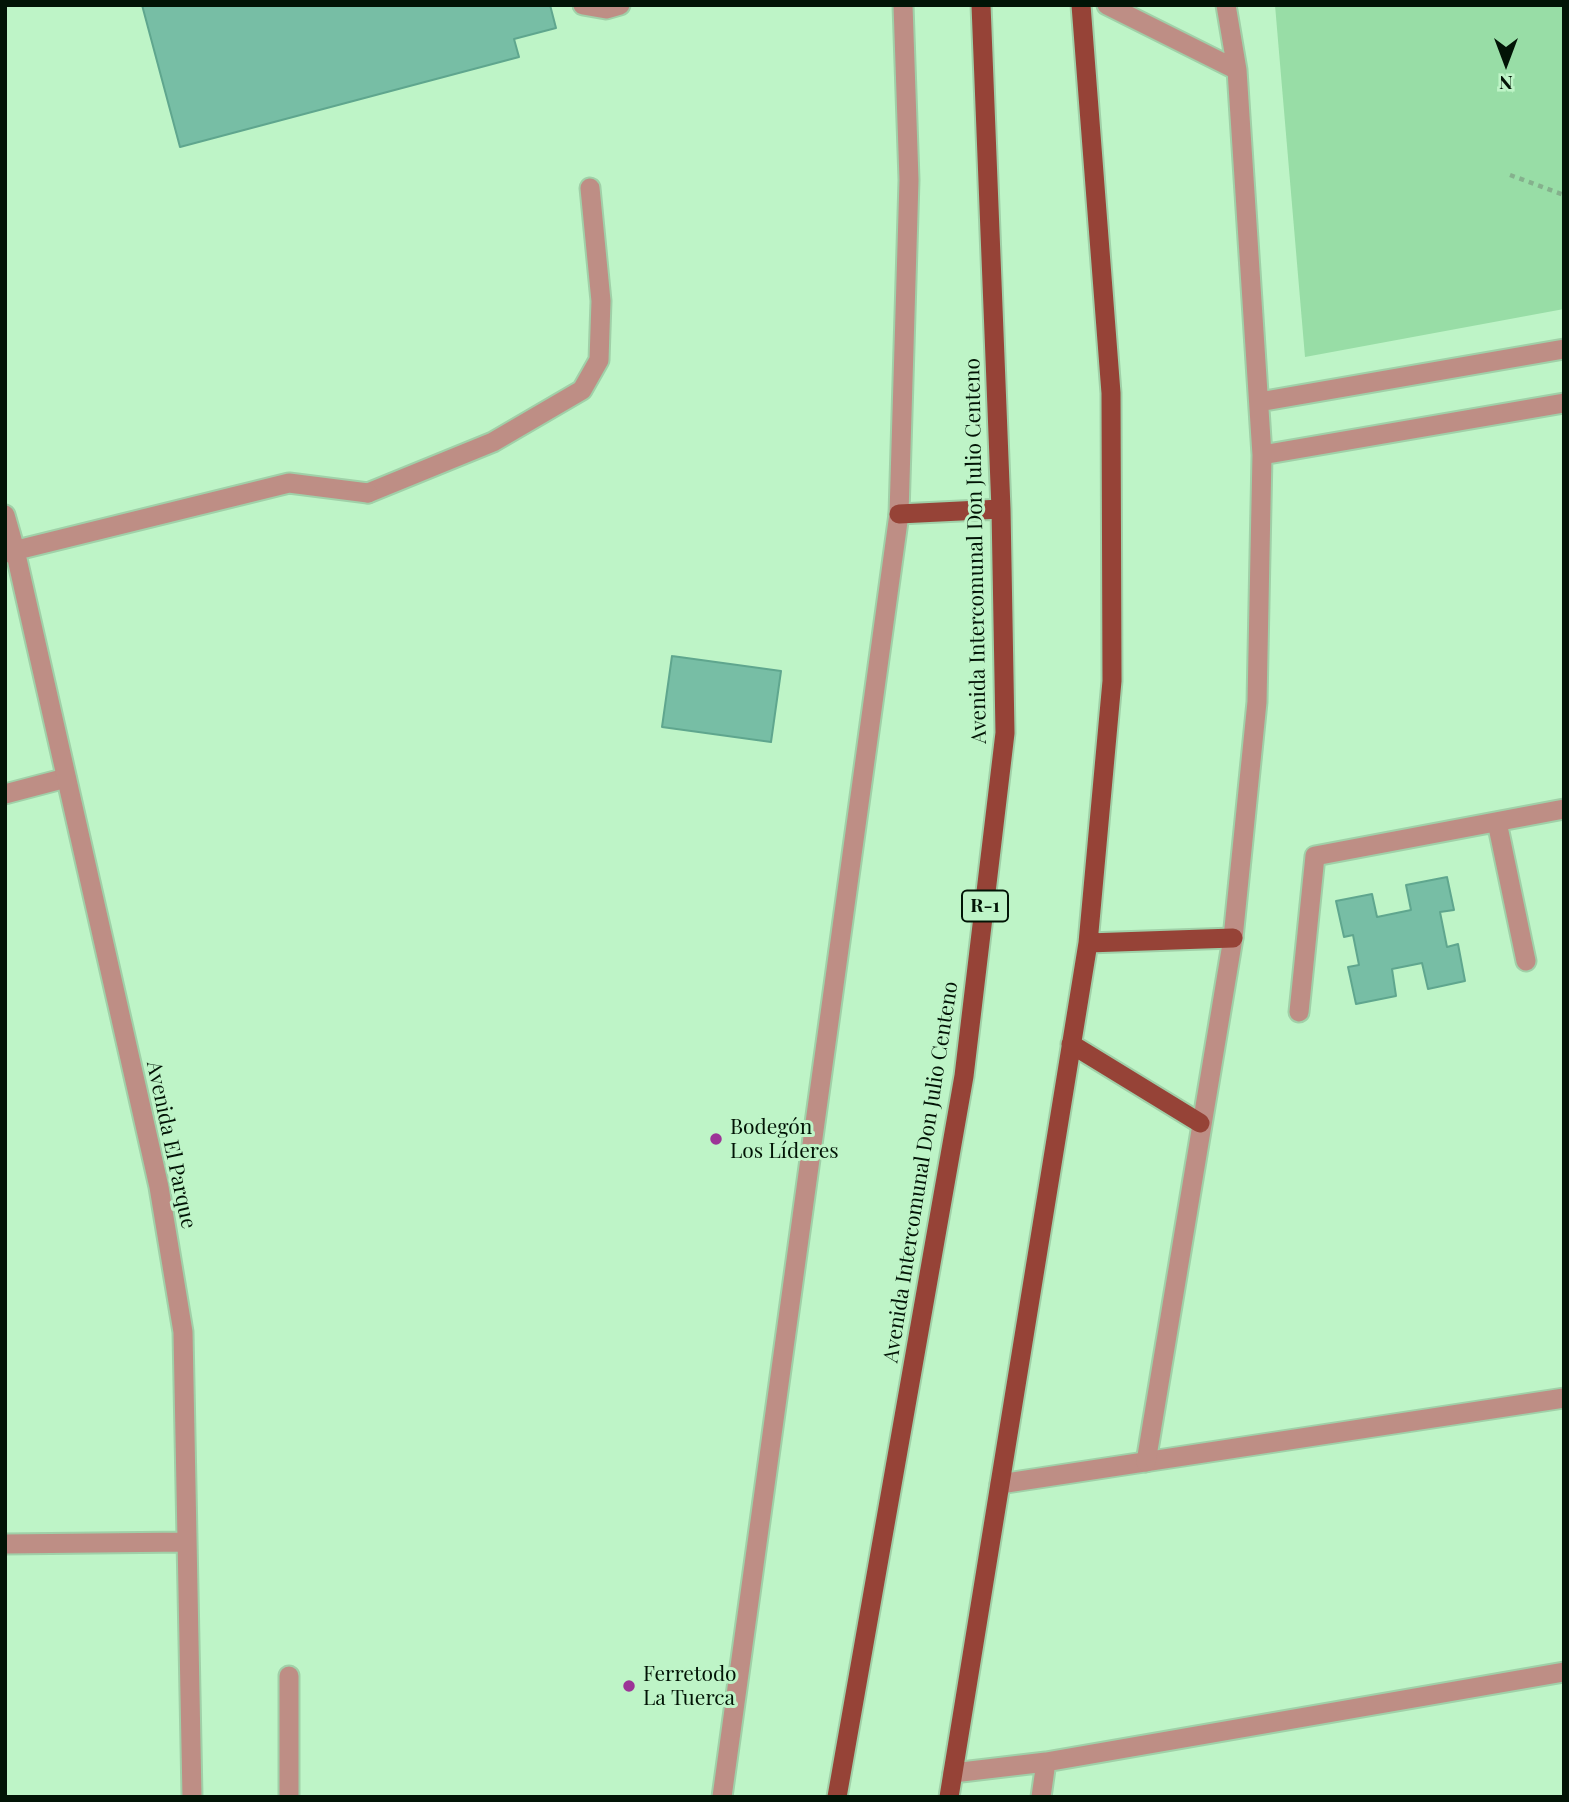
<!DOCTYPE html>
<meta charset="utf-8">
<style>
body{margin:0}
#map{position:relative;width:1569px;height:1802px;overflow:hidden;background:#bef4c7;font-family:"Playfair Display",serif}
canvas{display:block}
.frame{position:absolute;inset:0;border:7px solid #021406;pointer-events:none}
.north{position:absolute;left:1471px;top:28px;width:70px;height:70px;-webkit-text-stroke:5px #bef4c7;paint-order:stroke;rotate:180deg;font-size:19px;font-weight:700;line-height:28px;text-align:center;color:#021406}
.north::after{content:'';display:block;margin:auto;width:24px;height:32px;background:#021406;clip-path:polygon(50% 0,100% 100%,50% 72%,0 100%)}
</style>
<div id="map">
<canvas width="1569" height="1802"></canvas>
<div class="frame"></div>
<div class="north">N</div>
</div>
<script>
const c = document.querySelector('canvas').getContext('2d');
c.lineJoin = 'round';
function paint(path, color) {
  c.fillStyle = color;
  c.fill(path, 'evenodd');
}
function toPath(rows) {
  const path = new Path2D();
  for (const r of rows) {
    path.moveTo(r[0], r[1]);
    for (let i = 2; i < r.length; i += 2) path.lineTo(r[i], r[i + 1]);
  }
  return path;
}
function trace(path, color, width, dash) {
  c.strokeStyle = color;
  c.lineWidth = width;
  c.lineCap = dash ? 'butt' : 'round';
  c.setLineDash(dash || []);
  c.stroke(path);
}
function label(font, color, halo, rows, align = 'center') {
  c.font = font + ' "Playfair Display",serif';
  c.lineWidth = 6;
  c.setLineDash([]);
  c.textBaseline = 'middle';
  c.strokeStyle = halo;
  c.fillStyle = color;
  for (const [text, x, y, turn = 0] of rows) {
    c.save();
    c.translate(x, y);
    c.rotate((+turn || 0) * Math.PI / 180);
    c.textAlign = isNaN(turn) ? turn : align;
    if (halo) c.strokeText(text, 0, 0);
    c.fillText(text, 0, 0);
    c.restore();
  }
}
const green = toPath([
 [1275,5,1564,5,1564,309,1305,357]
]);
const building = toPath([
 [142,5,550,5,556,28,514,39,519,57,180,147,142,5],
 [672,656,781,671,771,742,662,727,672,656],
 [1447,877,1454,910,1440,912,1447,947,1458,944,1465,981,1428,989,1422,963,1392,969,1396,996,1356,1004,1348,967,1359,965,1353,935,1344,937,1336,901,1372,894,1377,917,1411,910,1406,885,1447,877]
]);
const path = toPath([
 [1510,175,1564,195]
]);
const service = toPath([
 [583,5,606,9,620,5],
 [368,493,493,442,582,390,599,360,601,301,590,188],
 [5,794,66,778],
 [1000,1484,1564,1398],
 [289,1797,289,1676]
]);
const minor = toPath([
 [1107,5,1237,70,1262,455,1257,702,1233,938,1146,1462],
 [1226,5,1237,70],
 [1259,402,1564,349],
 [1262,455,1564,403],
 [5,515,15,550,159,1187,183,1332,192,1797],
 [5,553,289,483,368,493],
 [1497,822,1526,961],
 [1299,1012,1315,856,1564,809],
 [5,1544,186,1542],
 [953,1773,1046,1762,1564,1672],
 [722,1797,899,514,909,180,903,5],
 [1041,1797,1046,1762]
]);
const primary = toPath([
 [899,514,1001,509],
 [1088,943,1233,938],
 [1071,1044,1200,1123],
 [837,1797,964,1076,1005,733,1001,509,981,5],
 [949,1797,1088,943,1112,681,1111,393,1081,5]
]);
const markers = [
 [716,1139,7,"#9c3497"],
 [629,1686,7,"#9c3497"]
];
const shields = [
 [985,906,46]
];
const shieldNames = [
 ["R-1",985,906]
];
const streetNames = [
 ["Avenida Intercomunal Don Julio Centeno",976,551,-91],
 ["Avenida El Parque",171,1145,78],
 ["Avenida Intercomunal Don Julio Centeno",921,1172,-81]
];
const poiNames = [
 ["Bodegón",730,1127],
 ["Los Líderes",730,1151],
 ["Ferretodo",643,1674],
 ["La Tuerca",643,1698]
];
paint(green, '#98dda6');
paint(building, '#77bea5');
trace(building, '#5fa68e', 2);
trace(service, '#a0d0a8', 23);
trace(minor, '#a0d0a8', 23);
trace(primary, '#a0d0a8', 23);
trace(path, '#85b18d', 4.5, [5, 5]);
trace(service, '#be8e85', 19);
trace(minor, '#be8e85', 19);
trace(primary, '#964337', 19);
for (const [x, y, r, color] of markers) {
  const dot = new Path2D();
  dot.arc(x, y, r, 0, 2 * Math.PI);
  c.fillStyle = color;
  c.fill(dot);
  trace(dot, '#bef4c7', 2.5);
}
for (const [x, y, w] of shields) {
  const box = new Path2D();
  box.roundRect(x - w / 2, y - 15.5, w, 31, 5);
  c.fillStyle = '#bef4c7';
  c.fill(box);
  trace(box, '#021406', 2);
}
label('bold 19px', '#021406', null, shieldNames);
label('21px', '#021406', '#bef4c7', streetNames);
label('21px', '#021406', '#bef4c7', poiNames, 'left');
</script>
